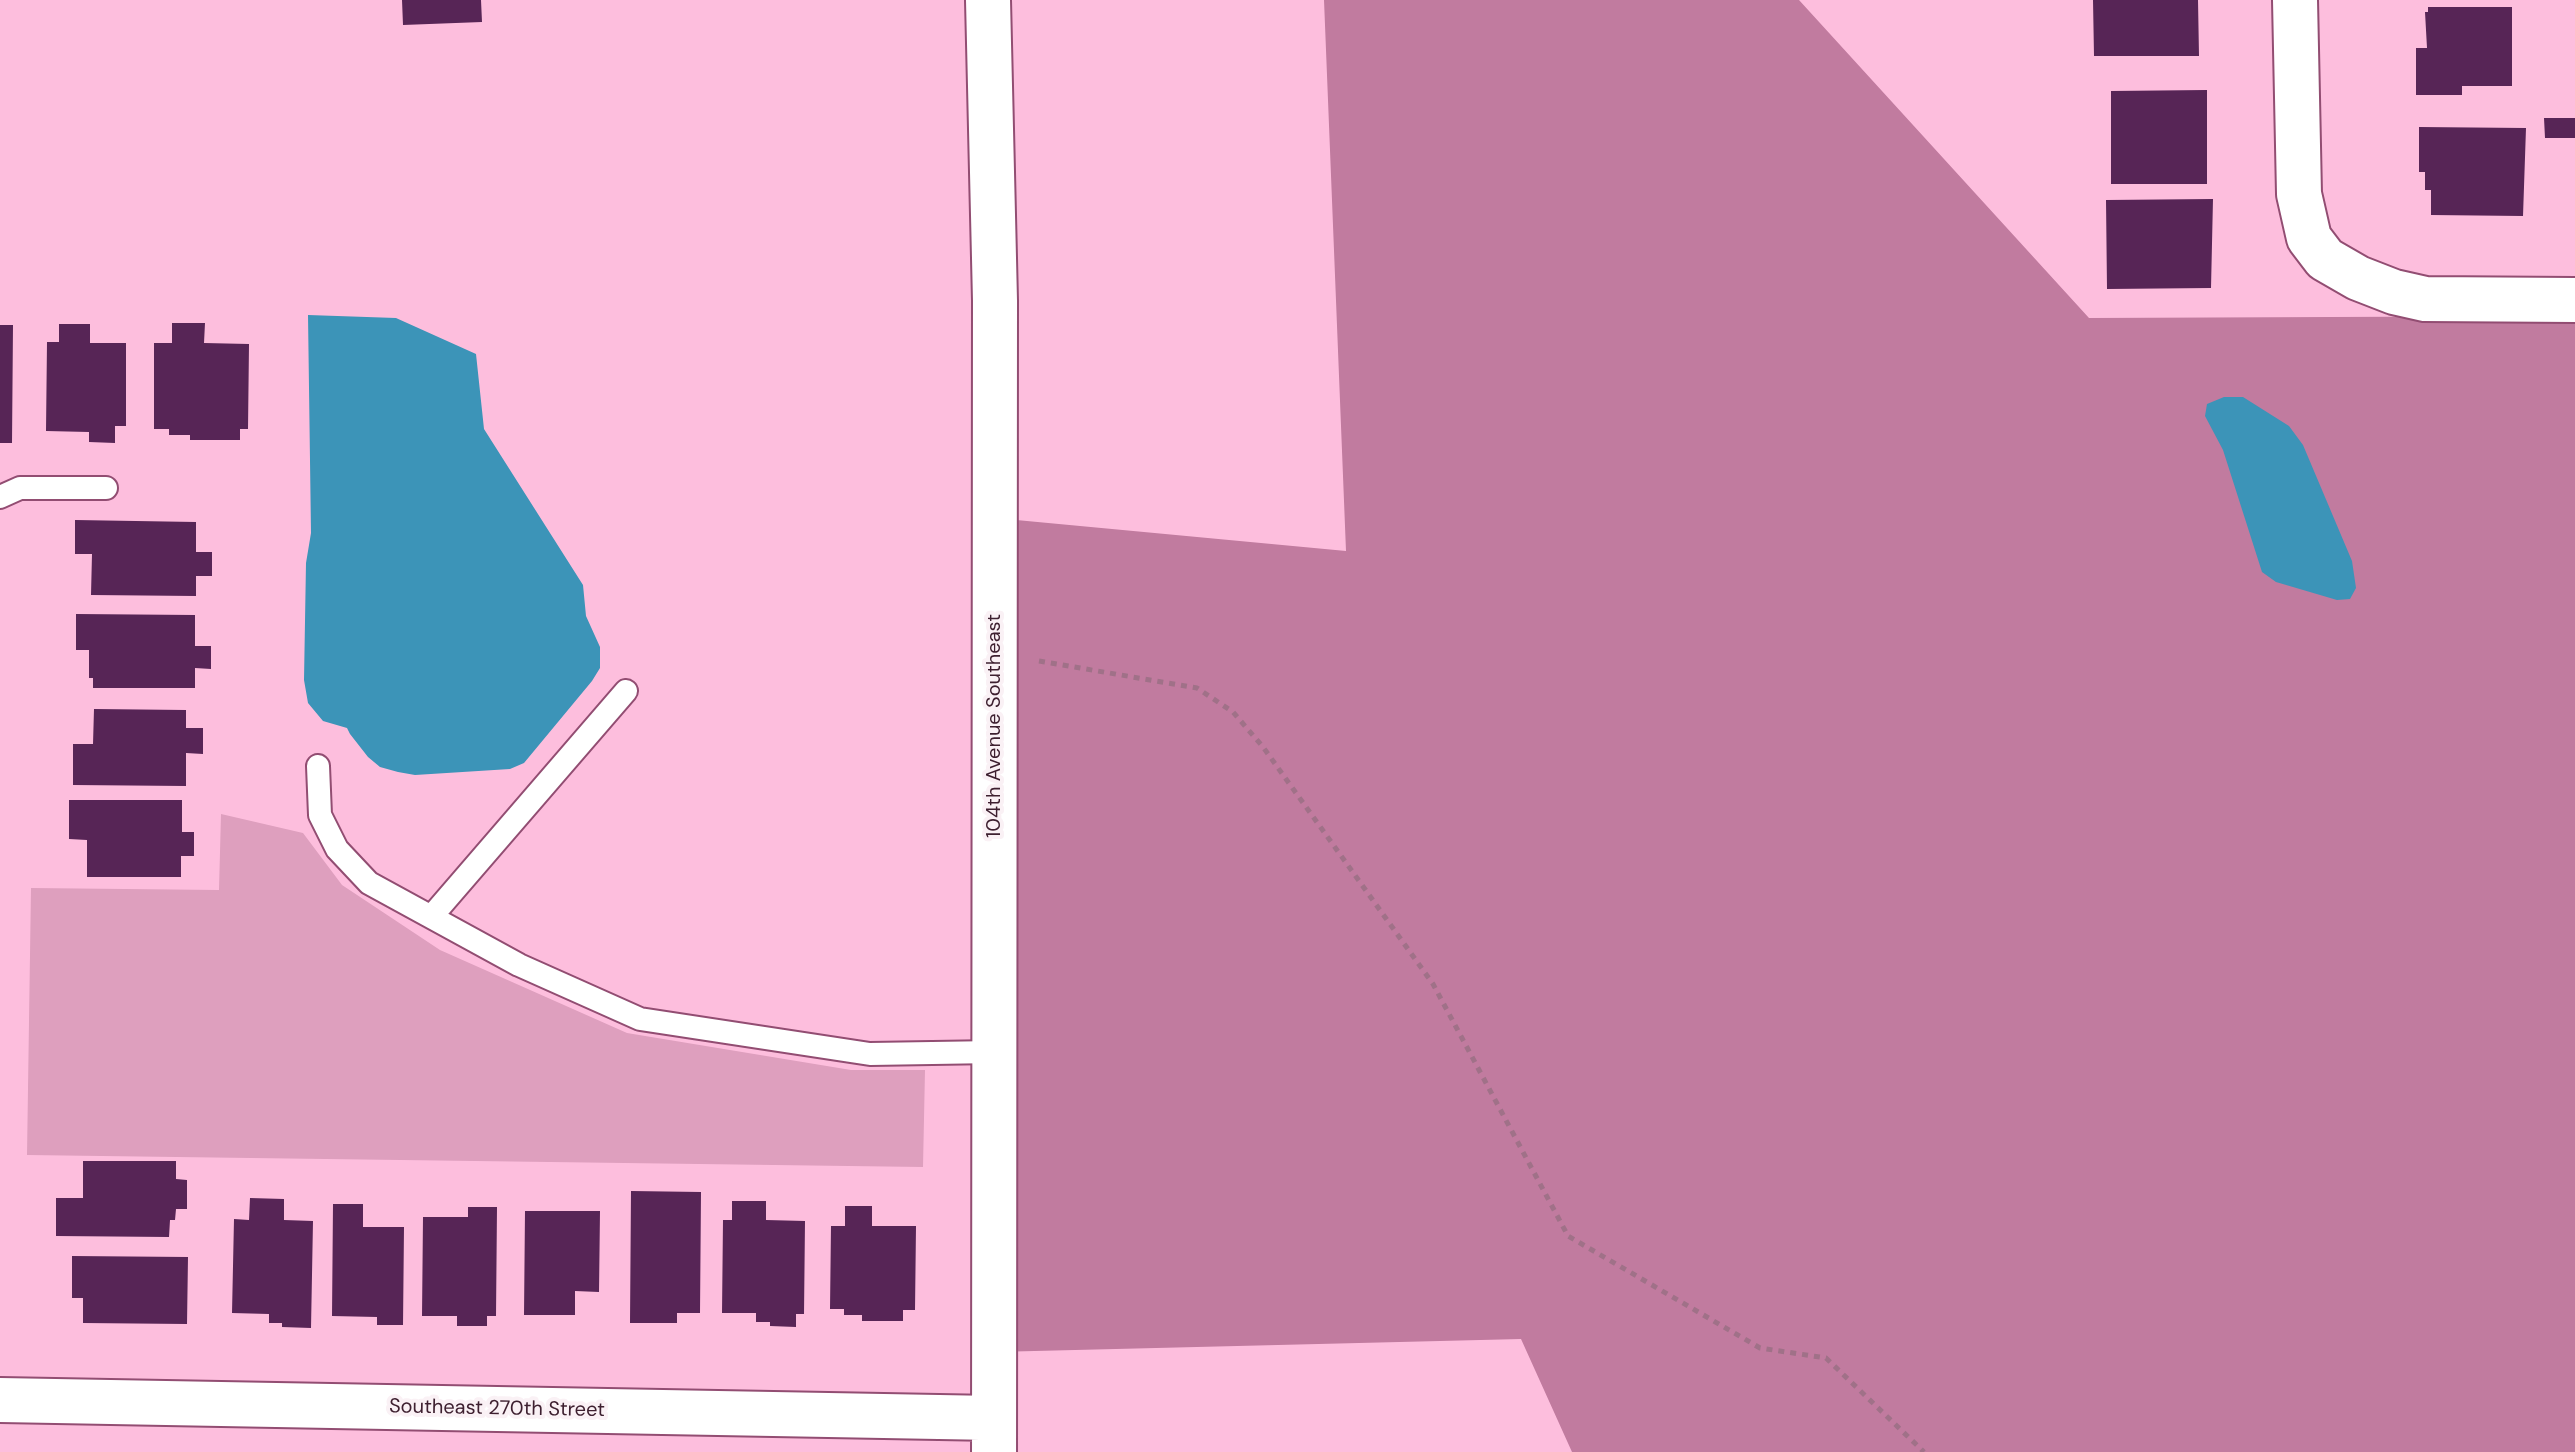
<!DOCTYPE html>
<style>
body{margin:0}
canvas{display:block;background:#fdbedd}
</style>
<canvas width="2575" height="1452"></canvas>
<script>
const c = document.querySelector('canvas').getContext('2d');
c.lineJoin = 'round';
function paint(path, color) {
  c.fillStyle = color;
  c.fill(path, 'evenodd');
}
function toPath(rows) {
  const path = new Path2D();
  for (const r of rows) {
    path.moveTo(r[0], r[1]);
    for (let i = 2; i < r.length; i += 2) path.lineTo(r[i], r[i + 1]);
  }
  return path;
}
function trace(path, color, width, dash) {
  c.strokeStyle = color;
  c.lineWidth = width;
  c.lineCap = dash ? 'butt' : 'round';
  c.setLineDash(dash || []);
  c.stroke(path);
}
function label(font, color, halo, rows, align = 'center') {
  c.font = font + ' "DM Sans",sans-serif';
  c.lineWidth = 8;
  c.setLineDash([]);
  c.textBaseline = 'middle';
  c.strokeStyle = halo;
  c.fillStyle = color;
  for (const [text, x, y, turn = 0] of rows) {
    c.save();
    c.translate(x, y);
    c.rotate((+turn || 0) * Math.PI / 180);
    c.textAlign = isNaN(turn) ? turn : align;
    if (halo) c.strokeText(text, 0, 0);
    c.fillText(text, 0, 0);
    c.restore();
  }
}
const green = toPath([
 [221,814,303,833,342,885,440,950,627,1033,851,1070,925,1070,923,1167,27,1155,31,888,219,890]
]);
const forest = toPath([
 [1324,0,1799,0,2089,318,2575,316,2575,1452,1572,1452,1521,1339,994,1352,995,518,1346,551]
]);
const water = toPath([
 [308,315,396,318,476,354,484,429,583,585,586,616,600,647,600,668,592,681,524,763,510,769,415,775,398,772,380,767,368,757,350,734,347,728,323,721,308,703,304,680,306,563,311,533],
 [2224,397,2243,397,2289,426,2303,445,2352,561,2356,588,2350,599,2337,600,2276,582,2262,572,2223,450,2205,416,2207,404]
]);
const building = toPath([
 [402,0,481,0,482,22,403,25],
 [2093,0,2198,0,2199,56,2094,56],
 [2428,7,2512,7,2512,86,2462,86,2462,95,2416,95,2416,48,2427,48,2425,12,2428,12],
 [2207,90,2207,184,2111,184,2111,91],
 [2544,118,2575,118,2575,138,2545,138],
 [2419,127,2526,128,2523,216,2431,215,2431,190,2425,190,2425,172,2419,172],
 [2213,199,2211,288,2107,289,2106,200],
 [172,323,205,323,204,343,249,344,248,429,240,429,240,440,190,440,190,435,169,435,169,429,154,429,154,343,172,343],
 [59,324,90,324,90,343,126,343,126,426,115,426,115,443,89,442,89,432,46,431,47,342,59,342],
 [0,325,13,325,12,443,0,443],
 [75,520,196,522,196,552,212,552,212,576,196,576,196,596,91,595,92,554,75,554],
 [76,614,195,615,195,646,211,646,211,669,195,668,195,688,93,688,93,678,89,678,89,650,76,650],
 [94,709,186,710,186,728,203,728,203,754,186,753,186,786,73,785,73,744,93,744],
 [69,800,182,800,182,832,194,832,194,856,181,856,181,877,87,877,87,840,69,839],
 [83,1161,176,1161,176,1179,187,1180,187,1209,176,1209,175,1220,170,1220,169,1237,56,1236,56,1198,83,1198],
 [631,1191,701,1192,700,1313,677,1313,677,1323,630,1323],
 [250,1198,284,1199,284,1220,313,1221,311,1328,282,1327,282,1323,269,1323,269,1314,232,1313,234,1219,249,1220],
 [732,1201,766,1201,766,1220,805,1221,804,1314,796,1314,796,1327,770,1326,770,1322,756,1322,756,1313,722,1313,723,1220,732,1220],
 [333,1204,363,1204,363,1227,404,1227,403,1325,377,1325,377,1317,332,1316],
 [845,1206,872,1206,872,1226,916,1226,915,1310,903,1310,903,1321,862,1321,862,1315,844,1315,844,1309,830,1309,831,1226,845,1226],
 [468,1207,497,1207,496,1316,487,1316,487,1326,457,1326,457,1316,422,1316,423,1217,468,1217],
 [525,1211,600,1211,599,1292,575,1291,575,1315,524,1315],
 [72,1256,188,1257,187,1324,83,1323,83,1298,72,1298]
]);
const path = toPath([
 [1039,661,1197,688,1233,712,1263,747,1433,984,1568,1236,1760,1348,1826,1358,1924,1452]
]);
const lane = toPath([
 [0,497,20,488,106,488],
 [318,766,320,815,337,849,369,883,519,965,640,1019,870,1054,995,1052],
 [431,917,626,691]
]);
const street = toPath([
 [988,0,995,301,994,1452],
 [2295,0,2299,194,2309,238,2325,259,2358,278,2394,292,2425,299,2575,300],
 [0,1400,994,1418]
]);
const streetNames = [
 ["104th Avenue Southeast",995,726,-90],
 ["Southeast 270th Street",497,1409,1]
];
paint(green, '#de9fbe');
paint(forest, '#c17b9f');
paint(water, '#3c94b8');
paint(building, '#572556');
trace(lane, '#924d72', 26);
trace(street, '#924d72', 48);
trace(path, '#a07188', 5, [6, 6]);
trace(lane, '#fff', 22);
trace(street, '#fff', 44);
label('20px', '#3e2030', '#faf1f5', streetNames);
</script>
